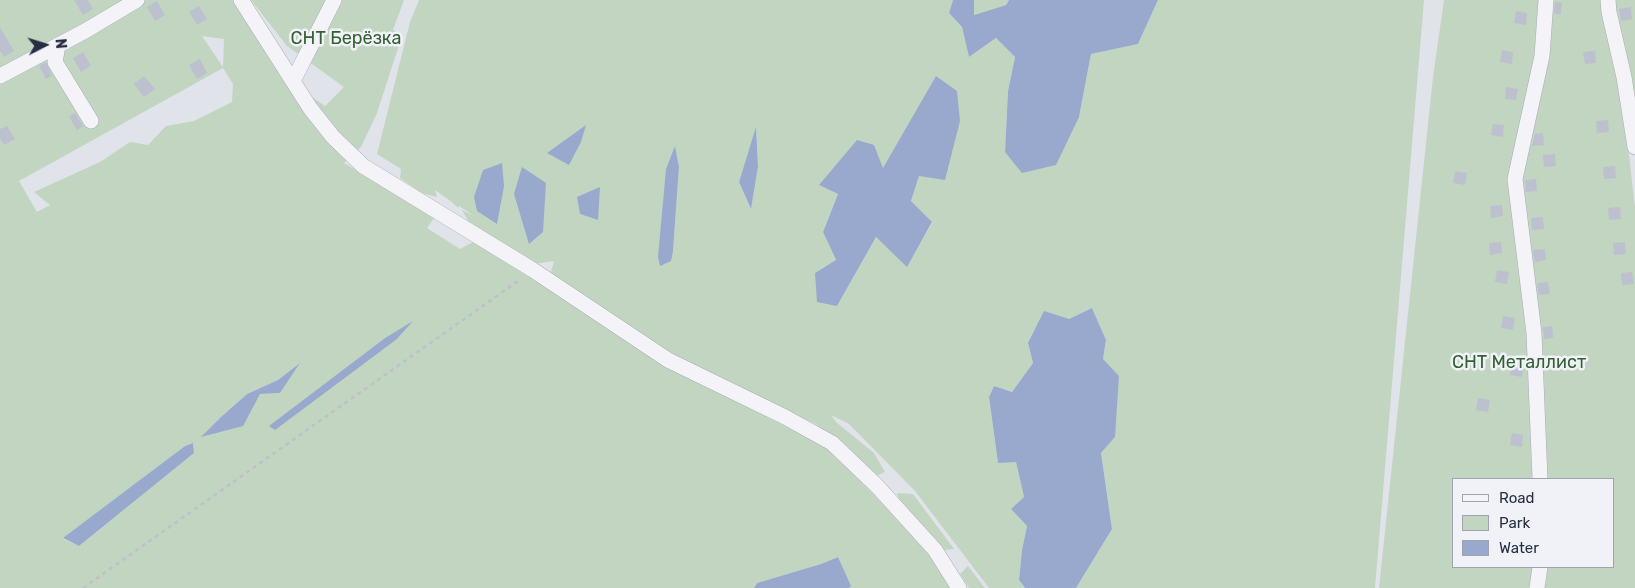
<!DOCTYPE html>
<meta charset="utf-8">
<style>
body{margin:0}
#map{position:relative;width:1635px;height:588px;overflow:hidden;background:#e0e3ea;font-family:Rubik,sans-serif}
canvas{display:block}
.legend{position:absolute;left:1452px;top:478px;width:162px;height:90px;box-sizing:border-box;background:#f0f2f8;border:1px solid #a0a3b0;margin:0;padding:6px 9px;list-style:none;font-size:15px;color:#272d43}
.legend li{display:flex;align-items:center;gap:10px;height:25px}
.legend b{width:25px;border:1px solid #a0a3b0}
.north{position:absolute;left:20px;top:20px;width:50px;height:50px;-webkit-text-stroke:4px #f0f2f8;paint-order:stroke;rotate:85deg;font-size:14px;font-weight:700;line-height:20px;text-align:center;color:#272d43}
.north::after{content:'';display:block;margin:auto;width:18px;height:22px;background:#272d43;clip-path:polygon(50% 0,100% 100%,50% 72%,0 100%)}
</style>
<div id="map">
<canvas width="1635" height="588"></canvas>
<ul class="legend">
<li><b style="height:6px;background:#f4f4f8"></b>Road</li>
<li><b style="height:14px;background:#c2d5c1"></b>Park</li>
<li><b style="height:14px;background:#99a9cd"></b>Water</li>
</ul>
<div class="north">N</div>
</div>
<script>
const c = document.querySelector('canvas').getContext('2d');
c.lineJoin = 'round';
function paint(path, color) {
  c.fillStyle = color;
  c.fill(path, 'evenodd');
}
function toPath(rows) {
  const path = new Path2D();
  for (const r of rows) {
    path.moveTo(r[0], r[1]);
    for (let i = 2; i < r.length; i += 2) path.lineTo(r[i], r[i + 1]);
  }
  return path;
}
function trace(path, color, width, dash) {
  c.strokeStyle = color;
  c.lineWidth = width;
  c.lineCap = dash ? 'butt' : 'round';
  c.setLineDash(dash || []);
  c.stroke(path);
}
function label(font, color, halo, rows, align = 'center') {
  c.font = font + ' Rubik,sans-serif';
  c.lineWidth = 5;
  c.setLineDash([]);
  c.textBaseline = 'middle';
  c.strokeStyle = halo;
  c.fillStyle = color;
  for (const [text, x, y, turn = 0] of rows) {
    c.save();
    c.translate(x, y);
    c.rotate((+turn || 0) * Math.PI / 180);
    c.textAlign = isNaN(turn) ? turn : align;
    if (halo) c.strokeText(text, 0, 0);
    c.fillText(text, 0, 0);
    c.restore();
  }
}
const green = toPath([
 [0,0,237,0,290,82,325,106,344,87,287,46,251,0,404,0,393,30,402,36,377,113,361,147,344,163,435,217,427,228,460,249,477,240,715,391,832,450,935,560,950,588,849,588,850,586,838,557,821,564,757,583,754,588,0,588],
 [202,36,224,39,223,67],
 [223,68,233,84,232,102,194,121,166,126,148,145,130,142,100,162,34,192,50,205,37,212,19,181],
 [411,323,397,339,269,427,385,338],
 [299,364,280,393,260,394,202,437,221,417,247,394,278,380],
 [193,443,194,453,79,546,63,539,185,446],
 [419,0,953,0,949,13,962,27,969,57,996,38,1015,57,1008,91,1005,152,1079,117,1091,54,1138,44,1158,0,1424,0,1375,588,1076,588,1112,529,1101,453,1115,437,1103,359,1106,340,1092,308,1069,319,1028,343,1033,363,1012,392,994,386,989,397,998,463,1016,461,1024,497,1011,509,1027,526,1022,550,1019,580,1025,588,989,588,915,491,849,424,831,415,836,422,874,453,885,472,876,476,816,424,739,388,668,351,550,275,554,261,533,264,470,224,462,210,474,216,459,206,458,208,452,202,435,190,437,197,422,193,400,178,401,169,377,154,410,22],
 [936,77,919,175,911,201,932,223,907,266,876,237,837,306,815,273,836,261,823,232,838,194,819,185,883,169],
 [756,129,758,167,751,209,739,182],
 [675,147,679,167,673,251],
 [974,0,1009,0,1006,5,974,15],
 [1444,0,1611,0,1635,207,1635,588,1379,588,1433,77],
 [1454,479,1614,479,1614,567,1454,567],
 [1614,0,1635,0,1635,151],
 [897,493,913,494,954,549,944,550,899,500],
 [968,566,985,588,969,588,960,574]
]);
const water = toPath([
 [953,0,974,0,974,15,1006,5,1009,0,1158,0,1138,44,1091,54,1079,117,1056,165,1022,173,1005,152,1008,91,1015,57,996,38,969,57,962,27,949,13],
 [936,76,957,91,960,121,945,180,919,176,911,201,932,222,907,267,876,237,837,306,817,302,815,273,836,260,823,232,838,194,819,185,857,140,874,145,883,168],
 [586,125,581,142,569,165,547,153],
 [756,127,758,167,751,209,739,182],
 [675,146,679,167,673,251,671,261,660,266,658,257,666,169],
 [502,163,504,186,497,224,477,211,474,197,483,170],
 [522,167,546,183,543,232,529,244,514,194],
 [600,187,598,220,580,214,577,197],
 [1092,308,1106,340,1103,359,1119,376,1115,437,1101,453,1112,529,1076,588,1025,588,1019,580,1022,550,1027,526,1011,509,1024,497,1016,462,998,463,989,397,994,386,1012,392,1033,363,1028,343,1044,311,1069,319],
 [413,321,397,339,275,430,269,426,385,338],
 [300,363,280,393,260,394,243,426,201,437,221,417,247,394,278,380],
 [193,443,194,453,79,546,63,538,185,446],
 [838,557,851,586,849,588,754,588,757,583,821,564]
]);
const building = toPath([
 [74,0,88,0,93,9,83,15],
 [157,1,165,15,155,21,147,7],
 [1555,2,1562,3,1561,14,1554,14],
 [199,6,207,19,197,25,189,12],
 [1631,7,1632,19,1621,21,1619,9],
 [1516,11,1527,13,1526,25,1514,23],
 [0,27,14,51,4,57,0,51],
 [1502,50,1513,52,1512,64,1500,62],
 [1595,51,1596,63,1585,64,1583,52],
 [83,52,91,66,81,72,73,58],
 [200,59,207,73,197,79,189,65],
 [46,62,52,76,46,79,39,66],
 [144,76,155,89,144,97,134,84],
 [1506,87,1518,89,1516,100,1505,99],
 [75,113,83,126,77,130,69,116],
 [1608,120,1609,132,1597,133,1596,121],
 [1493,124,1504,125,1503,137,1491,135],
 [7,126,15,139,4,145,0,138,0,129],
 [1543,133,1544,145,1532,146,1535,134],
 [1555,154,1556,166,1544,167,1543,155],
 [1615,166,1616,178,1604,179,1603,167],
 [1455,171,1467,173,1465,185,1453,183],
 [1536,179,1537,191,1526,192,1525,180],
 [1502,205,1503,216,1491,218,1490,206],
 [1620,207,1621,219,1609,220,1608,208],
 [1543,217,1544,229,1532,230,1531,218],
 [1501,242,1502,253,1490,255,1489,243],
 [1625,242,1626,254,1614,255,1613,243],
 [1545,249,1546,260,1535,262,1533,250],
 [1497,270,1509,272,1507,284,1495,282],
 [1632,272,1634,284,1622,285,1621,273],
 [1548,282,1550,294,1539,295,1537,283],
 [1503,316,1515,318,1513,330,1501,328],
 [1552,326,1553,338,1544,339,1543,327],
 [1560,355,1561,367,1550,368,1548,356],
 [1512,363,1524,365,1522,377,1510,375],
 [1478,398,1490,400,1488,412,1476,410],
 [1512,433,1523,435,1522,447,1510,445]
]);
const path = toPath([
 [83,588,521,279]
]);
const minor = toPath([
 [241,0,310,108,333,137,363,166,533,270,668,360,785,417,832,443,877,486,935,550,959,588],
 [1608,0,1609,12,1624,77,1635,147],
 [58,45,55,62,91,121],
 [0,76,85,31,137,0],
 [293,81,334,0],
 [1540,479,1534,333,1515,179,1542,56,1546,0],
 [1537,588,1540,567]
]);
const parkNames = [
 ["СНТ Берёзка",346,39],
 ["СНТ Металлист",1519,363]
];
paint(green, '#c2d5c1');
paint(water, '#99a9cd');
paint(building, '#bdc0ce');
trace(minor, '#a8acb8', 16);
trace(path, '#bfc0c9', 2.5, [4, 4]);
trace(minor, '#f4f4f8', 15);
label('18px', '#346034', '#f0f2f8', parkNames);
</script>
